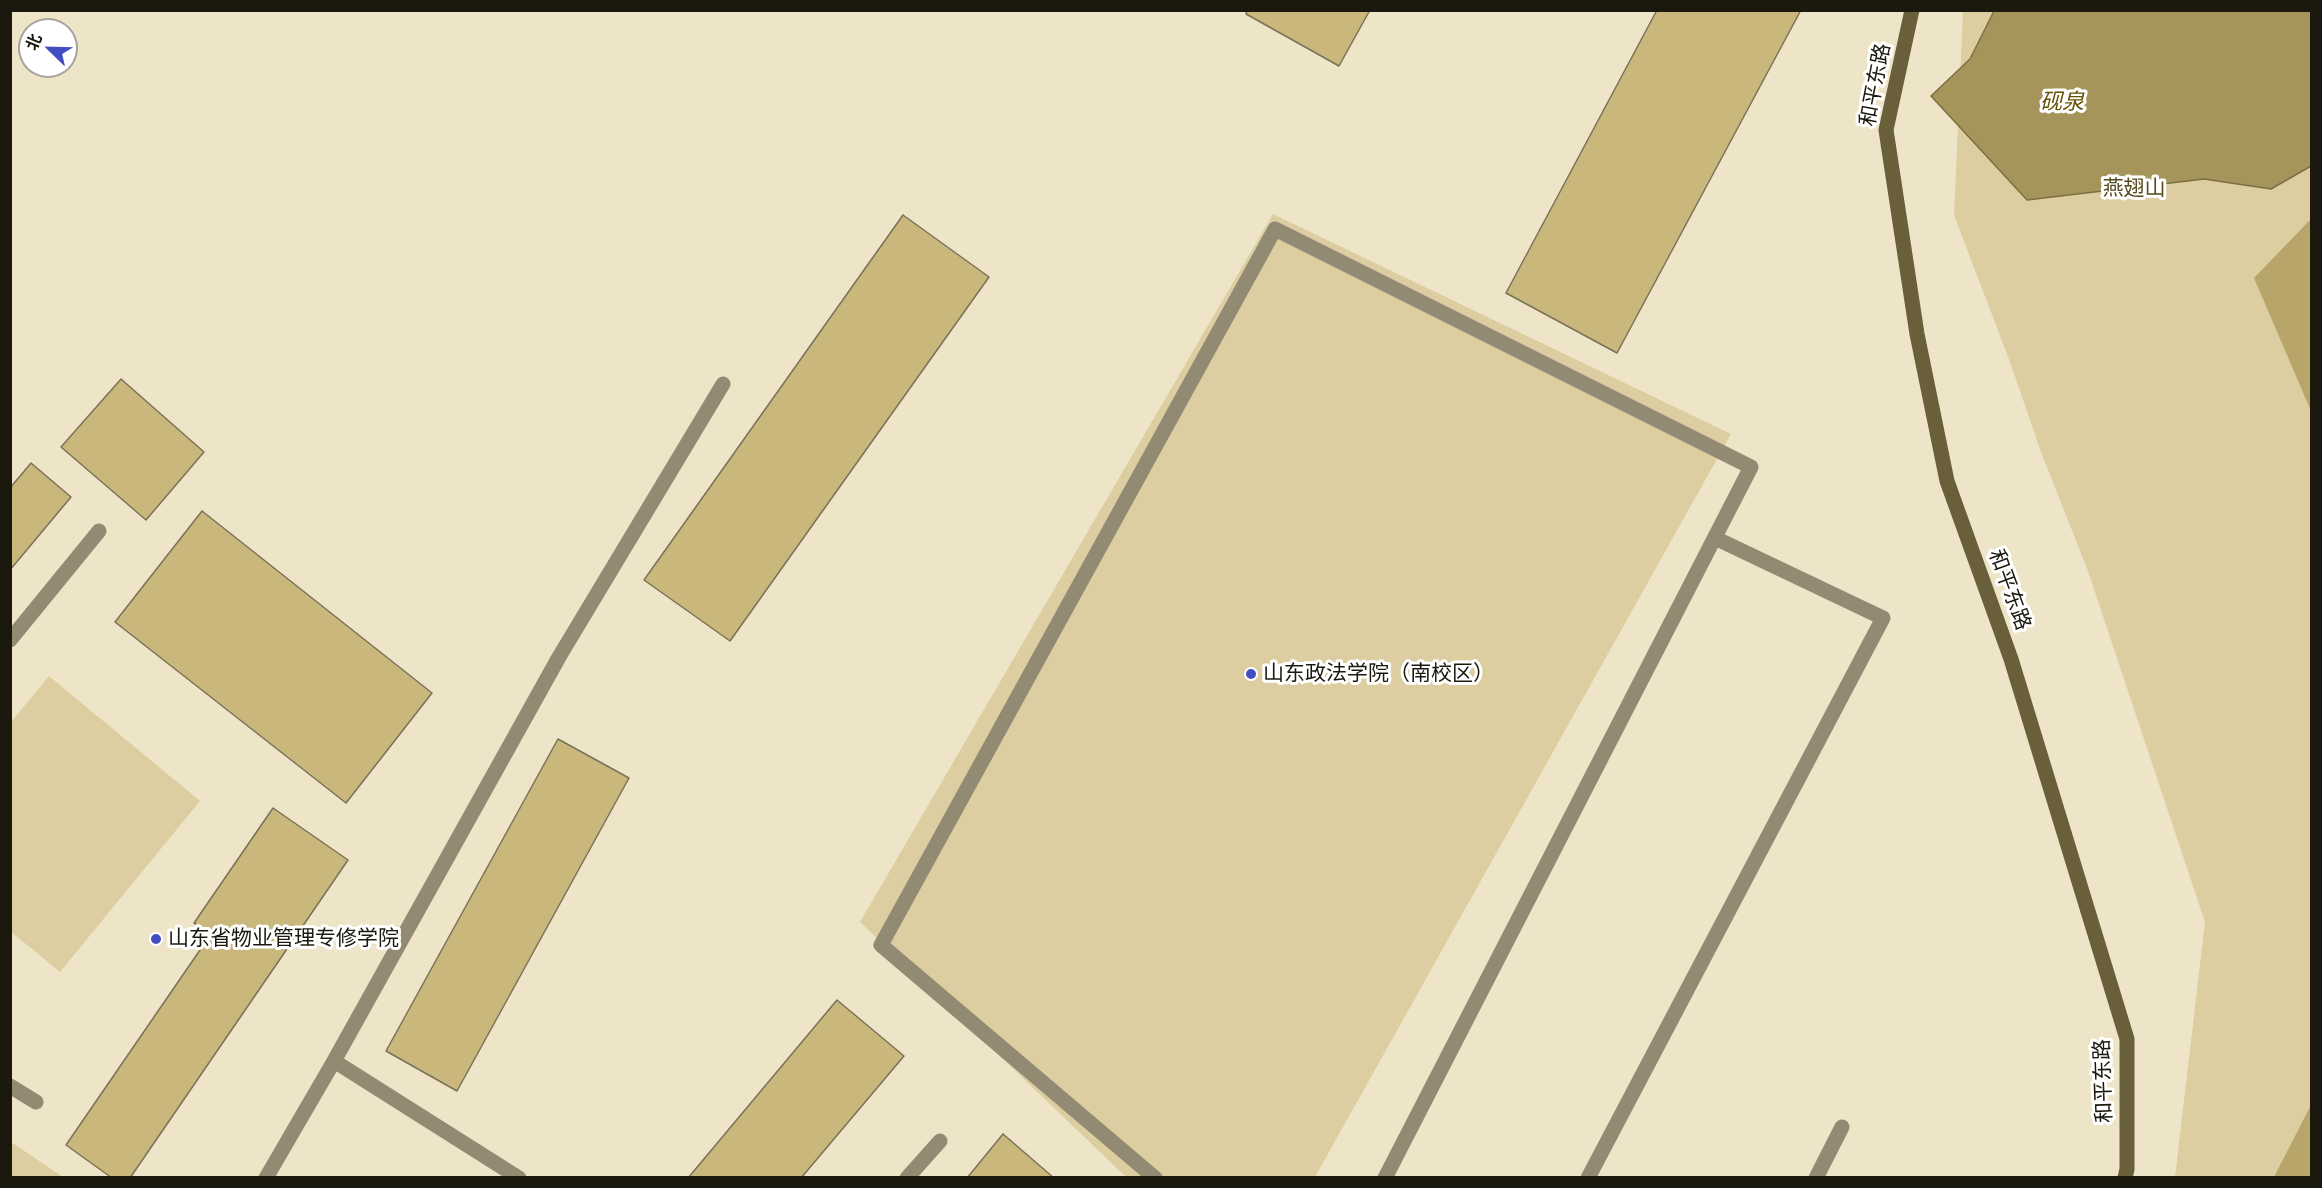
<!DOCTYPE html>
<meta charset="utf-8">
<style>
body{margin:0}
#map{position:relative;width:2322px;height:1188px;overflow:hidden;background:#eee5c8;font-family:Manrope,"Noto Sans SC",sans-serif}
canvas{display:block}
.frame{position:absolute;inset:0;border:12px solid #1b180e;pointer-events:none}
.north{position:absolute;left:18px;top:18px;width:60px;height:60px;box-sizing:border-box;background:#fff;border:2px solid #a4a39f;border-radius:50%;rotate:293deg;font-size:16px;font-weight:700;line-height:24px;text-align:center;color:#1b180e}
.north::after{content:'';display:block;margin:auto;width:21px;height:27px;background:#414ec2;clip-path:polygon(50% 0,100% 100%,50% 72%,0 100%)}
</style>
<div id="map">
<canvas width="2322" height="1188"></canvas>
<div class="frame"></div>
<div class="north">北</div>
</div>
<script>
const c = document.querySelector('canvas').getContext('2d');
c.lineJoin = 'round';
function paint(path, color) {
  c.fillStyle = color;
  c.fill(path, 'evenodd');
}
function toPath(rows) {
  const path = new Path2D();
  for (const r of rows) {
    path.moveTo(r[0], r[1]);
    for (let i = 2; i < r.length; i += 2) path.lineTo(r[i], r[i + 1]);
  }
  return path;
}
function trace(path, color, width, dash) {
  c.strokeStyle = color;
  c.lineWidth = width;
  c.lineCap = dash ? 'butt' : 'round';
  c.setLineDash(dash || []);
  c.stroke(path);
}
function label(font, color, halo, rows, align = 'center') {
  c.font = font + ' Manrope,"Noto Sans SC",sans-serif';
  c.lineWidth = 6;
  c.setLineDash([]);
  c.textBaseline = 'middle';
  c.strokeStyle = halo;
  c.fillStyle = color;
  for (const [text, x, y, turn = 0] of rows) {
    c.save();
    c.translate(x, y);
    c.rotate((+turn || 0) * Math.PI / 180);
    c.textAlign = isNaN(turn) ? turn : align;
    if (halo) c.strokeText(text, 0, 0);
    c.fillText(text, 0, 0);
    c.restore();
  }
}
const green = toPath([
 [1963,11,2311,11,2311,1177,2175,1177,2205,922,2088,571,2041,452,2010,362,1954,215],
 [1273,214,1731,434,1315,1177,1126,1177,860,922],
 [49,676,200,801,60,972,10,931,11,722],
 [11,1142,63,1177,11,1177]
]);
const forest = toPath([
 [2311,219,2311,411,2254,278],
 [2311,1105,2311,1177,2274,1177]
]);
const water = toPath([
 [1994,11,2311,11,2311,166,2271,189,2204,179,2027,200,1931,96,1970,59,1994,11]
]);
const building = toPath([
 [1247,10,1370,10,1339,66,1246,14,1247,10],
 [1657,10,1801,10,1617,353,1506,293,1657,10],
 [903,215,989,277,730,641,644,580,903,215],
 [121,379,204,452,146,520,61,447,121,379],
 [31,463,71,497,10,570,10,488,31,463],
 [202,511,432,693,346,803,115,622,202,511],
 [558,739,629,778,457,1091,386,1051,558,739],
 [273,808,348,860,130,1178,112,1178,66,1145,211,934,194,923,273,808],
 [837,1000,904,1056,801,1178,688,1178,837,1000],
 [1003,1134,1054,1178,967,1178,1003,1134]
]);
const lane = toPath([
 [10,640,99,531]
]);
const street = toPath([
 [334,1061,559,657,723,384],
 [10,1086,36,1102],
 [266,1178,334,1061,519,1178],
 [907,1178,940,1141],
 [1155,1178,881,945,1275,229,1751,467,1385,1178],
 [1588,1178,1883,618,1715,538],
 [1816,1178,1842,1127]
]);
const secondary = toPath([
 [1912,10,1886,130,1917,334,1947,481,2011,659,2127,1039,2127,1169,2125,1178]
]);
const markers = [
 [1251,674,6,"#414ec2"],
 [156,939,6,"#414ec2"]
];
const streetNames = [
 ["和平东路",1876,85,-79],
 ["和平东路",2009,590,70],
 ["和平东路",2104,1081,-92]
];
const parkNames = [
 ["燕翅山",2134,189]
];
const poiNames = [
 ["山东政法学院（南校区）",1263,674],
 ["山东省物业管理专修学院",168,939]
];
const waterNames = [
 ["砚泉",2062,103]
];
paint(green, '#dccea0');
paint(forest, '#b7a56a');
paint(water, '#a6955a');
trace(water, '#7c7043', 1.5);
paint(building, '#c9b77c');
trace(building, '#797258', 1.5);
trace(lane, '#928a72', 15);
trace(street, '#928a72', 15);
trace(secondary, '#6a5f3b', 15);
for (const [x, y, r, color] of markers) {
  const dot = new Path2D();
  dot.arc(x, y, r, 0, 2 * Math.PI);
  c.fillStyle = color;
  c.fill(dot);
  trace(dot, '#fff', 2);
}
label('21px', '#1b180e', '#fff', streetNames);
label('21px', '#574a1c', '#fff', parkNames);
label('21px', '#1b180e', '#fff', poiNames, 'left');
label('italic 22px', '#645105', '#fff', waterNames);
</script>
